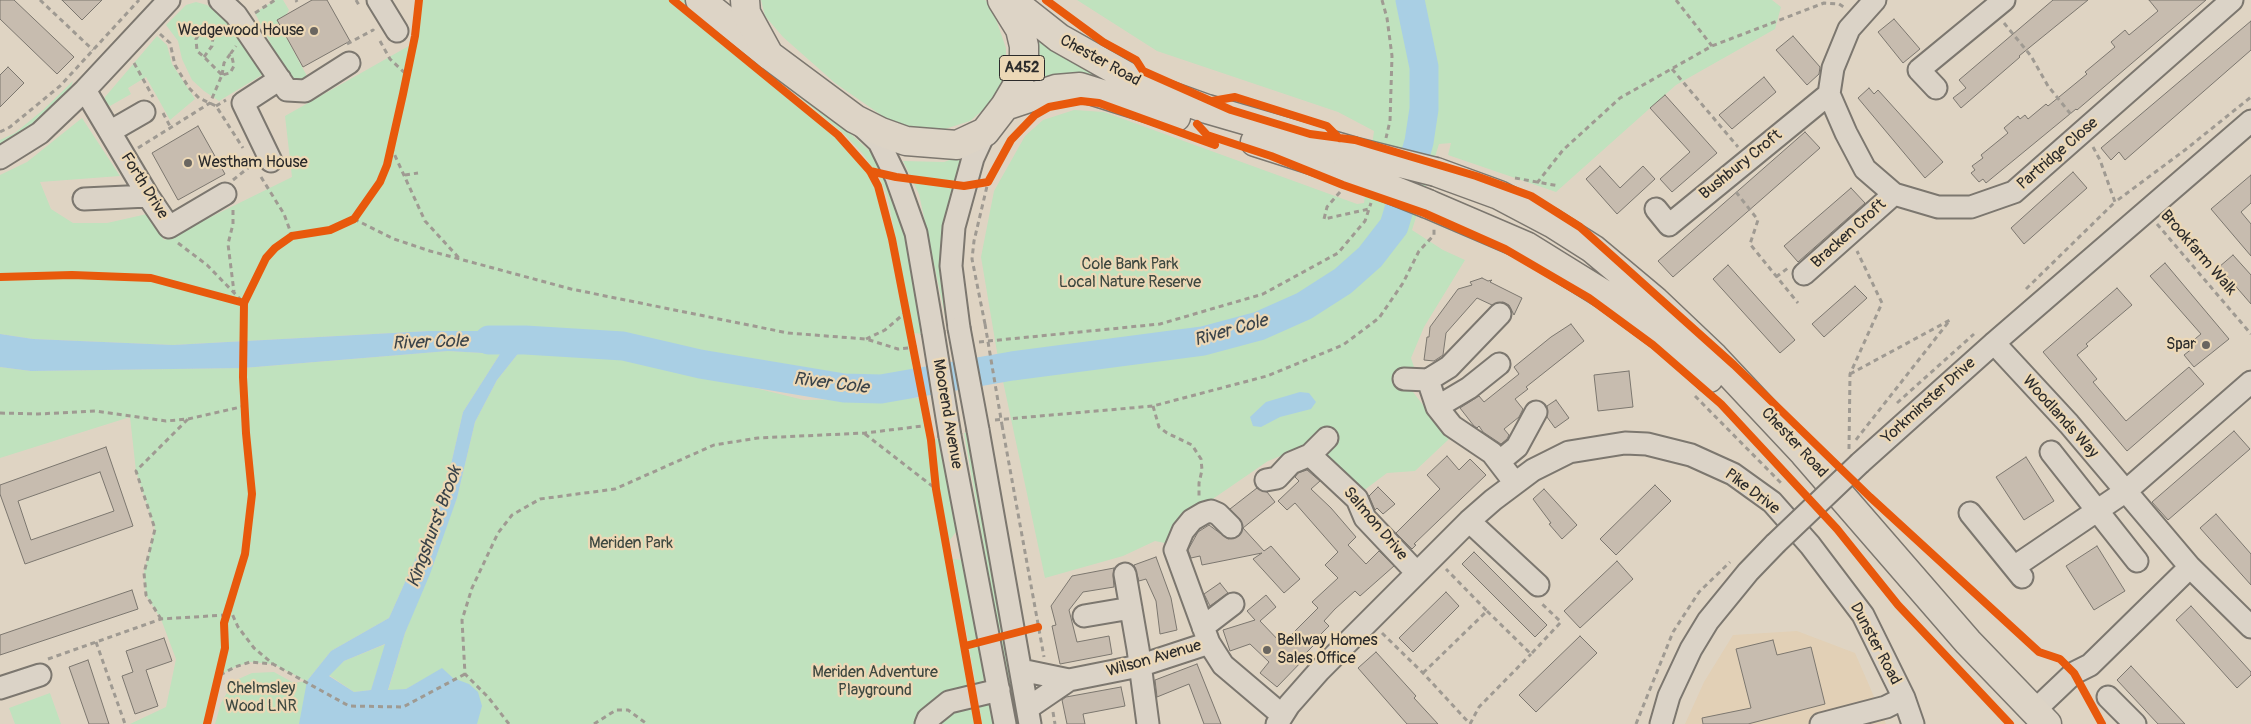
<!DOCTYPE html>
<style>
body{margin:0}
canvas{display:block;background:#dfd4c3}
</style>
<canvas width="2251" height="724"></canvas>
<script>
const c = document.querySelector('canvas').getContext('2d');
c.lineJoin = 'round';
function paint(path, color) {
  c.fillStyle = color;
  c.fill(path, 'evenodd');
}
function toPath(rows) {
  const path = new Path2D();
  for (const r of rows) {
    path.moveTo(r[0], r[1]);
    for (let i = 2; i < r.length; i += 2) path.lineTo(r[i], r[i + 1]);
  }
  return path;
}
function trace(path, color, width, dash) {
  c.strokeStyle = color;
  c.lineWidth = width;
  c.lineCap = dash ? 'butt' : 'round';
  c.setLineDash(dash || []);
  c.stroke(path);
}
function label(font, color, halo, rows, align = 'center') {
  c.font = font + ' Pangolin,sans-serif';
  c.lineWidth = 4.5;
  c.setLineDash([]);
  c.textBaseline = 'middle';
  c.strokeStyle = halo;
  c.fillStyle = color;
  for (const [text, x, y, turn = 0] of rows) {
    c.save();
    c.translate(x, y);
    c.rotate((+turn || 0) * Math.PI / 180);
    c.textAlign = isNaN(turn) ? turn : align;
    if (halo) c.strokeText(text, 0, 0);
    c.fillText(text, 0, 0);
    c.restore();
  }
}
const built = toPath([
 [1797,631,1855,653,1886,724,1685,724,1704,682,1733,635]
]);
const green = toPath([
 [275,0,283,0,289,10,286,15,277,20,308,78,298,82,288,78,255,13],
 [420,0,673,0,838,135,870,171,883,201,892,239,910,336,907,337,914,375,848,381,801,370,699,354,628,339,570,331,429,331,173,345,33,339,0,334,0,175,27,162,82,118,120,176,40,182,51,209,73,223,107,223,147,214,164,240,292,177,285,116,414,43],
 [680,0,686,0,852,135,874,155,885,172,872,167,862,153,842,132],
 [761,0,985,0,991,5,1006,48,1006,65,1001,85,990,104,970,121,945,129,921,131,894,124,835,83,783,37,765,16],
 [1077,0,1772,0,1781,7,1775,29,1676,85,1556,192,1448,155,1451,143,1439,144,1412,230,1443,250,1465,260,1424,327,1411,358,1416,373,1410,388,1449,439,1415,471,1387,473,1363,491,1308,445,1268,461,1185,518,1170,544,1155,541,1123,556,1045,578,998,358,981,257,994,191,1025,136,1043,120,1074,110,1104,112,1357,204,1364,203,1374,131,1338,112,1157,51],
 [196,2,207,5,229,23,241,37,262,75,219,101,204,91,192,80,182,59,178,41,166,25,186,5],
 [157,36,167,45,172,64,195,99,170,120,146,77,128,88,131,94,110,106,104,101,105,97],
 [1037,38,1138,87,1030,87,1037,75,1039,63],
 [73,81,67,97,32,131,0,149,0,140,15,133,43,110],
 [969,153,957,180,947,208,941,246,947,325,919,194,903,161,944,162],
 [879,176,890,180,901,207,924,334,913,333,888,198],
 [551,348,599,354,698,374,804,400,919,398,935,480,931,440,943,438,959,523,956,532,946,545,978,724,215,724,221,703,234,681,252,673,274,672,294,683,306,681,273,664,250,662,235,667,220,675,207,724,130,724,166,707,176,659,161,619,146,595,144,573,155,529,136,471,130,417,0,458,0,367,31,371,243,368,448,351,500,354,463,412,444,495,389,618,331,651,307,681,403,707,442,669,406,689,388,691,405,633,457,498,475,422,497,380,520,351],
 [969,432,1020,724,1015,724,964,433],
 [953,559,961,560,966,564,986,672,983,681,976,686],
 [386,644,371,690,354,692,329,675,344,661],
 [50,693,61,724,15,724,9,708],
 [978,699,993,706,996,724,982,724]
]);
const water = toPath([
 [429,331,536,331,497,380,475,422,457,498,430,574,405,633,388,690,406,689,442,668,453,678,469,684,478,692,482,706,477,724,299,724,307,681,331,651,389,618,444,495,463,412,500,354,448,351,243,368,31,371,0,367,0,334,33,339,173,345],
 [385,644,371,690,354,692,329,676,344,661],
 [1300,392,1309,393,1316,402,1311,409,1280,417,1261,427,1253,426,1250,417,1266,402]
]);
const river = toPath([
 [489,340,525,340,623,346,700,364,844,388,881,389,1012,366,1203,341,1259,326,1304,306,1343,281,1370,257,1394,226,1419,142,1424,109,1424,67,1410,0]
]);
const building = toPath([
 [0,0,14,0,74,57,57,74,0,19,0,0],
 [62,0,102,0,82,20,62,0],
 [312,0,327,0,350,41,303,67,277,20,312,0],
 [2053,0,2088,0,2019,56,2020,57,1961,108,1953,98,1966,88,1959,80,2053,0],
 [2149,0,2206,0,2077,110,2076,109,1986,183,1983,179,1979,182,1971,173,1975,170,1972,166,1983,158,1981,155,2008,133,2004,128,2018,116,2020,119,2025,115,2028,119,2046,104,2048,106,2087,74,2085,72,2115,47,2111,42,2125,30,2129,35,2158,11,2149,0],
 [1894,19,1920,49,1903,63,1878,32,1894,19],
 [2251,21,2251,50,2125,160,2119,152,2111,160,2101,148,2251,21],
 [1793,36,1820,67,1819,74,1807,85,1776,50,1793,36],
 [8,67,24,83,0,107,0,75,8,67],
 [1764,77,1776,92,1732,129,1719,115,1764,77],
 [1869,88,1874,94,1878,90,1943,162,1925,178,1858,98,1869,88],
 [1665,95,1717,153,1672,192,1660,179,1690,152,1650,108,1665,95],
 [198,126,225,174,178,200,152,153,198,126],
 [1805,132,1820,148,1673,277,1658,261,1805,132],
 [1600,166,1620,188,1643,166,1655,179,1617,214,1586,179,1600,166],
 [2073,172,2087,188,2024,244,2011,228,2073,172],
 [2251,175,2251,203,2241,212,2251,224,2251,256,2211,209,2251,175],
 [1851,188,1865,203,1798,262,1784,246,1851,188],
 [2233,255,2251,275,2251,304,2219,267,2233,255],
 [2165,263,2229,339,2194,367,2184,355,2193,348,2190,343,2201,334,2150,276,2165,263],
 [1728,265,1795,340,1780,353,1713,279,1728,265],
 [1482,278,1488,281,1492,280,1490,282,1522,298,1514,315,1509,305,1503,302,1492,305,1477,298,1446,333,1443,355,1434,361,1424,360,1427,337,1429,337,1430,327,1458,289,1472,285,1470,282,1482,278],
 [1855,286,1867,298,1824,337,1812,324,1855,286],
 [2117,288,2132,305,2086,344,2088,346,2077,355,2097,379,2093,382,2126,421,2189,367,2204,384,2127,451,2043,352,2117,288],
 [1571,324,1584,341,1526,387,1528,389,1515,399,1523,409,1519,417,1504,429,1509,435,1507,439,1501,444,1483,432,1479,426,1477,428,1474,426,1460,408,1479,396,1484,402,1519,374,1514,367,1551,337,1571,324],
 [1629,371,1633,407,1598,411,1594,375,1629,371],
 [1556,400,1569,418,1555,428,1547,417,1547,406,1556,400],
 [2234,431,2250,449,2168,520,2152,502,2234,431],
 [106,447,133,526,25,564,0,494,0,485,106,447],
 [100,472,114,511,31,540,18,501,100,472],
 [1447,456,1459,470,1470,459,1486,475,1414,544,1416,545,1412,549,1396,533,1440,489,1427,475,1447,456],
 [2026,457,2054,501,2024,520,1996,477,2026,457],
 [1307,470,1320,481,1311,489,1331,508,1356,537,1348,545,1366,564,1379,551,1394,566,1360,596,1355,591,1335,609,1324,621,1329,626,1312,643,1314,645,1304,655,1306,657,1277,687,1260,673,1269,662,1250,644,1230,651,1223,630,1255,620,1247,611,1266,595,1276,607,1260,621,1282,644,1318,608,1312,602,1338,578,1325,565,1338,552,1295,503,1287,510,1278,501,1299,481,1295,477,1298,473,1307,470],
 [1655,485,1671,501,1616,555,1600,539,1655,485],
 [1378,487,1395,504,1383,514,1377,508,1375,510,1369,496,1378,487],
 [1257,488,1267,492,1275,502,1243,528,1240,519,1230,509,1257,488],
 [1544,489,1577,525,1562,539,1549,524,1551,523,1533,499,1544,489],
 [2216,514,2251,554,2251,585,2200,528,2216,514],
 [1209,525,1228,539,1239,536,1243,528,1264,551,1271,546,1300,579,1284,593,1253,559,1262,553,1202,565,1200,556,1191,558,1188,550,1198,532,1209,525],
 [2097,546,2125,591,2094,610,2066,566,2097,546],
 [1474,552,1547,625,1535,637,1462,564,1474,552],
 [1156,557,1171,598,1177,630,1160,634,1156,601,1146,579,1139,581,1134,565,1156,557],
 [1617,561,1633,579,1580,628,1564,611,1617,561],
 [1114,568,1113,576,1114,587,1083,592,1069,610,1077,642,1109,636,1112,654,1060,664,1052,626,1056,625,1051,606,1072,576,1114,568],
 [1220,583,1228,593,1210,606,1204,594,1220,583],
 [132,590,138,609,0,655,0,635,132,590],
 [1446,592,1459,606,1413,652,1399,638,1446,592],
 [2191,606,2251,672,2251,675,2237,688,2176,620,2191,606],
 [1580,636,1597,653,1536,712,1519,695,1580,636],
 [164,638,172,661,146,670,158,706,135,714,122,676,133,672,126,651,164,638],
 [1773,640,1777,655,1811,647,1825,704,1748,724,1703,724,1702,718,1751,708,1736,649,1773,640],
 [1376,652,1416,696,1414,698,1438,724,1407,724,1358,668,1376,652],
 [88,660,109,724,89,724,69,667,88,660],
 [1197,664,1221,724,1204,724,1189,684,1157,697,1155,680,1197,664],
 [2131,666,2185,724,2158,724,2117,680,2131,666],
 [1121,687,1125,706,1083,714,1085,724,1067,724,1062,700,1066,697,1121,687]
]);
const path = toPath([
 [40,0,93,50],
 [296,0,297,2],
 [356,0,360,7],
 [1382,0,1387,18,1392,56,1390,121,1386,138],
 [1676,0,1712,46],
 [255,13,275,0],
 [2004,23,2031,56,2048,86,2073,117],
 [160,34,170,43,175,65,189,88,199,98,216,106,243,148],
 [380,41,390,59,407,75],
 [347,44,373,30,374,31],
 [204,57,212,46,213,37,210,30,202,30,196,39,197,51,204,57,222,75],
 [134,63,153,97],
 [1672,69,1738,147],
 [222,75,224,63,231,53],
 [216,106,226,100],
 [163,113,171,128],
 [0,132,10,127,60,86,139,0],
 [391,147,425,221,459,258],
 [2093,147,2100,160,2115,202,2185,150,2251,97],
 [138,148,210,103,222,75,230,73,234,66,231,53,236,46],
 [405,175,418,173],
 [261,177,284,214,292,236],
 [1515,178,1559,186],
 [233,180,253,164],
 [1537,183,1563,150,1620,98,1712,46,1824,3,1839,4,1845,8],
 [1340,192,1327,207,1324,219,1369,209],
 [1736,192,1758,220,1750,244,1798,303],
 [233,210,233,224,228,244,234,292],
 [354,219,394,239,430,251,571,289,788,333,866,339,898,349,918,347],
 [2157,224,2251,334],
 [178,243,207,265,244,303],
 [1776,277,1788,268],
 [2026,289,2115,202],
 [985,324,972,259,974,241,988,182],
 [866,339,885,330,906,312],
 [979,342,1160,324,1263,294,1338,253,1365,221,1371,203],
 [1850,374,1950,320,1855,441],
 [1695,396,1782,484],
 [1897,403,1974,334],
 [1153,406,1159,427,1167,433,1192,445,1201,459,1202,470,1199,483,1199,496],
 [0,413,38,414,95,411,166,421,188,419,245,406],
 [995,420,1153,406,1267,376,1343,345,1379,318,1403,283,1419,251,1434,235,1434,228],
 [1002,425,1044,657],
 [865,434,936,489],
 [1849,449,1850,374,1882,303,1857,251],
 [229,607,238,627,254,648,273,664,349,706,403,707,465,674],
 [1487,611,1531,654,1561,622,1540,602],
 [161,619,146,595,144,573,155,529,136,471,188,419],
 [1382,633,1423,673,1470,724],
 [96,642,125,724],
 [48,659,161,619,226,615],
 [1423,673,1487,611,1446,569],
 [220,675,235,667,250,662,273,664],
 [1053,712,1055,724],
 [509,724,488,697,465,674,462,620,472,588,498,533,512,515,540,499,615,489,714,445,758,438,865,433,931,425],
 [594,724,616,710,628,710,647,724],
 [1470,724,1479,707,1531,654],
 [1636,724,1673,632,1699,592,1730,562]
]);
const minor = toPath([
 [220,0,236,15,287,90,305,91,349,63],
 [378,0,397,31],
 [1875,0,1849,29,1833,68,1829,94,1846,133,1865,169,1894,194,1938,207,1971,207,2014,192,2232,0],
 [1936,88,1919,70,2004,0],
 [85,90,148,196,169,227,225,194],
 [862,126,879,142,896,177,916,233,933,332],
 [111,131,144,112],
 [0,158,40,133,85,90,169,0],
 [271,161,243,103,280,79],
 [84,199,148,196],
 [1656,209,1669,225,1829,94],
 [1804,274,1894,194],
 [959,328,951,266,954,227,973,158,985,132],
 [1994,343,2069,424,2190,567,2251,627],
 [1404,379,1428,380,1449,367,1500,314],
 [1428,380,1437,407,1452,426,1492,453,1515,483],
 [1437,407,1469,388,1499,364],
 [978,430,1030,724],
 [950,436,1005,724],
 [2051,452,2137,561],
 [1310,455,1357,499,1365,518,1417,573],
 [1500,461,1517,447,1536,412],
 [1860,463,1994,343,2251,121],
 [1266,480,1277,478,1291,463,1310,455,1327,438],
 [1970,513,2022,577],
 [1469,521,1538,585],
 [1231,527,1218,514,1211,511,1204,513,1192,520,1183,531,1175,550,1209,643,1223,665,1282,715],
 [2014,567,2126,491,2251,382],
 [1125,574,1138,649,1148,724],
 [1084,616,1131,608],
 [1203,627,1233,604],
 [1021,670,1069,680],
 [0,688,40,675],
 [2108,697,2135,724],
 [1028,708,1069,680,1139,666,1209,643],
 [2034,711,2074,673,2090,665,2190,567],
 [926,724,928,719,949,702,999,690],
 [1277,724,1289,705,1319,671,1469,521,1493,500,1533,470,1569,452,1625,443,1647,444,1691,455,1733,474,1772,502,1810,545,1863,615,1904,698,1913,724],
 [1661,724,1669,696,1691,649,1708,621,1748,572,1775,544],
 [1821,724,1886,707,1904,698]
]);
const major = toPath([
 [700,0,769,55]
]);
const highway = toPath([
 [745,0,746,13,769,55,855,119,881,132,906,141,957,145,985,132,1005,106,1018,84,1024,63,1024,46,1020,29,1002,0],
 [1011,0,1059,38,1146,87,1207,109,1352,151],
 [1005,106,1056,89,1080,87,1176,117],
 [1255,142,1346,171],
 [1436,172,1499,195,1552,223,1593,249,1655,301,1714,357,1804,453,1968,642,2047,724],
 [1428,204,1526,246,1605,295,1673,345,1709,378]
]);
const pathBridge = toPath([
 [985,324,1002,425]
]);
const minorBridge = toPath([
 [959,328,978,430],
 [933,332,950,436],
 [1775,544,1860,463]
]);
const highwayBridge = toPath([
 [1352,151,1436,172],
 [1346,171,1428,204]
]);
const cycleway = toPath([
 [673,0,838,135,870,171,878,186,892,239,931,440,936,489,978,724],
 [1046,0,1103,42,1136,60,1143,71,1231,110,1310,134,1355,140,1476,176,1531,196,1580,227,1734,365,1870,497,2039,652,2060,659,2074,673,2102,724],
 [1212,101,1235,97,1327,126,1339,138],
 [1197,124,1207,135,1271,156,1343,185,1424,213,1505,249,1589,298,1653,345,1721,404,1837,529,1898,605,2010,724],
 [870,171,896,177,964,186,988,182,1011,140,1035,115,1049,107,1081,101,1099,103,1215,145],
 [0,277,72,275,151,278,244,303],
 [965,646,1038,627],
 [207,724,225,648,224,623,245,554,252,494,246,433,243,377,244,303,266,258,275,248,292,236,330,230,354,219,380,182,387,165,403,94,415,36,419,0]
]);
const markers = [
 [314,31,5,"#6a6660"],
 [188,163,5,"#6a6660"],
 [2206,345,5,"#6a6660"],
 [1267,650,5,"#6a6660"]
];
const shields = [
 [1022,68,45]
];
const shieldNames = [
 ["A452",1022,68]
];
const poiNames = [
 ["Wedgewood House",304,31],
 ["Westham House",198,163,"left"],
 ["Spar",2196,345],
 ["Bellway Homes",1277,641,"left"],
 ["Sales Office",1277,659,"left"]
];
const streetNames = [
 ["Chester Road",1100,61,29],
 ["Partridge Close",2058,154,-41],
 ["Bushbury Croft",1741,165,-39],
 ["Forth Drive",144,186,58],
 ["Bracken Croft",1849,234,-42],
 ["Brookfarm Walk",2198,253,49],
 ["Yorkminster Drive",1929,401,-42],
 ["Moorend Avenue",947,414,80],
 ["Woodlands Way",2060,417,48],
 ["Chester Road",1794,443,47],
 ["Pike Drive",1752,492,37],
 ["Salmon Drive",1375,524,50],
 ["Dunster Road",1875,644,62],
 ["Wilson Avenue",1154,659,-16]
];
const parkNames = [
 ["Cole Bank Park",1130,265],
 ["Local Nature Reserve",1130,283],
 ["Meriden Park",631,544],
 ["Meriden Adventure",875,673],
 ["Playground",875,691],
 ["Chelmsley",261,689],
 ["Wood LNR",261,707]
];
const waterNames = [
 ["River Cole",1231,331,-16],
 ["River Cole",430,343,-2],
 ["River Cole",831,384,7],
 ["Kingshurst Brook",435,527,-70]
];
paint(built, '#e2d0b6');
paint(green, '#c0e2be');
paint(water, '#a9cfe4');
trace(river, '#a9cfe4', 29);
paint(building, '#c7bcaf');
trace(building, '#7c776f', 1);
trace(minor, '#7c776f', 25);
trace(major, '#7c776f', 31);
trace(highway, '#7c776f', 31);
trace(path, '#9f9a92', 3, [5, 4]);
trace(minor, '#dbd3c7', 21);
trace(major, '#ddd4c6', 28);
trace(highway, '#ddd4c6', 28);
trace(minorBridge, '#7c776f', 25, []);
trace(highwayBridge, '#7c776f', 31, []);
trace(pathBridge, '#9f9a92', 3, [5, 4]);
trace(minorBridge, '#dbd3c7', 21);
trace(highwayBridge, '#ddd4c6', 28);
trace(cycleway, '#e8590c', 8);
for (const [x, y, r, color] of markers) {
  const dot = new Path2D();
  dot.arc(x, y, r, 0, 2 * Math.PI);
  c.fillStyle = color;
  c.fill(dot);
  trace(dot, '#ecd8b6', 2);
}
for (const [x, y, w] of shields) {
  const box = new Path2D();
  box.roundRect(x - w / 2, y - 12.5, w, 25, 4);
  c.fillStyle = '#ecd8b6';
  c.fill(box);
  trace(box, '#2b2b2b', 1);
}
label('bold 15px', '#2b2b2b', null, shieldNames);
label('16px', '#2b2b2b', '#ecd8b6', poiNames, 'right');
label('16px', '#2b2b2b', '#ecd8b6', streetNames);
label('16px', '#3d4840', '#ecd8b6', parkNames);
label('italic 18px', '#3a4349', '#ecd8b6', waterNames);
</script>
